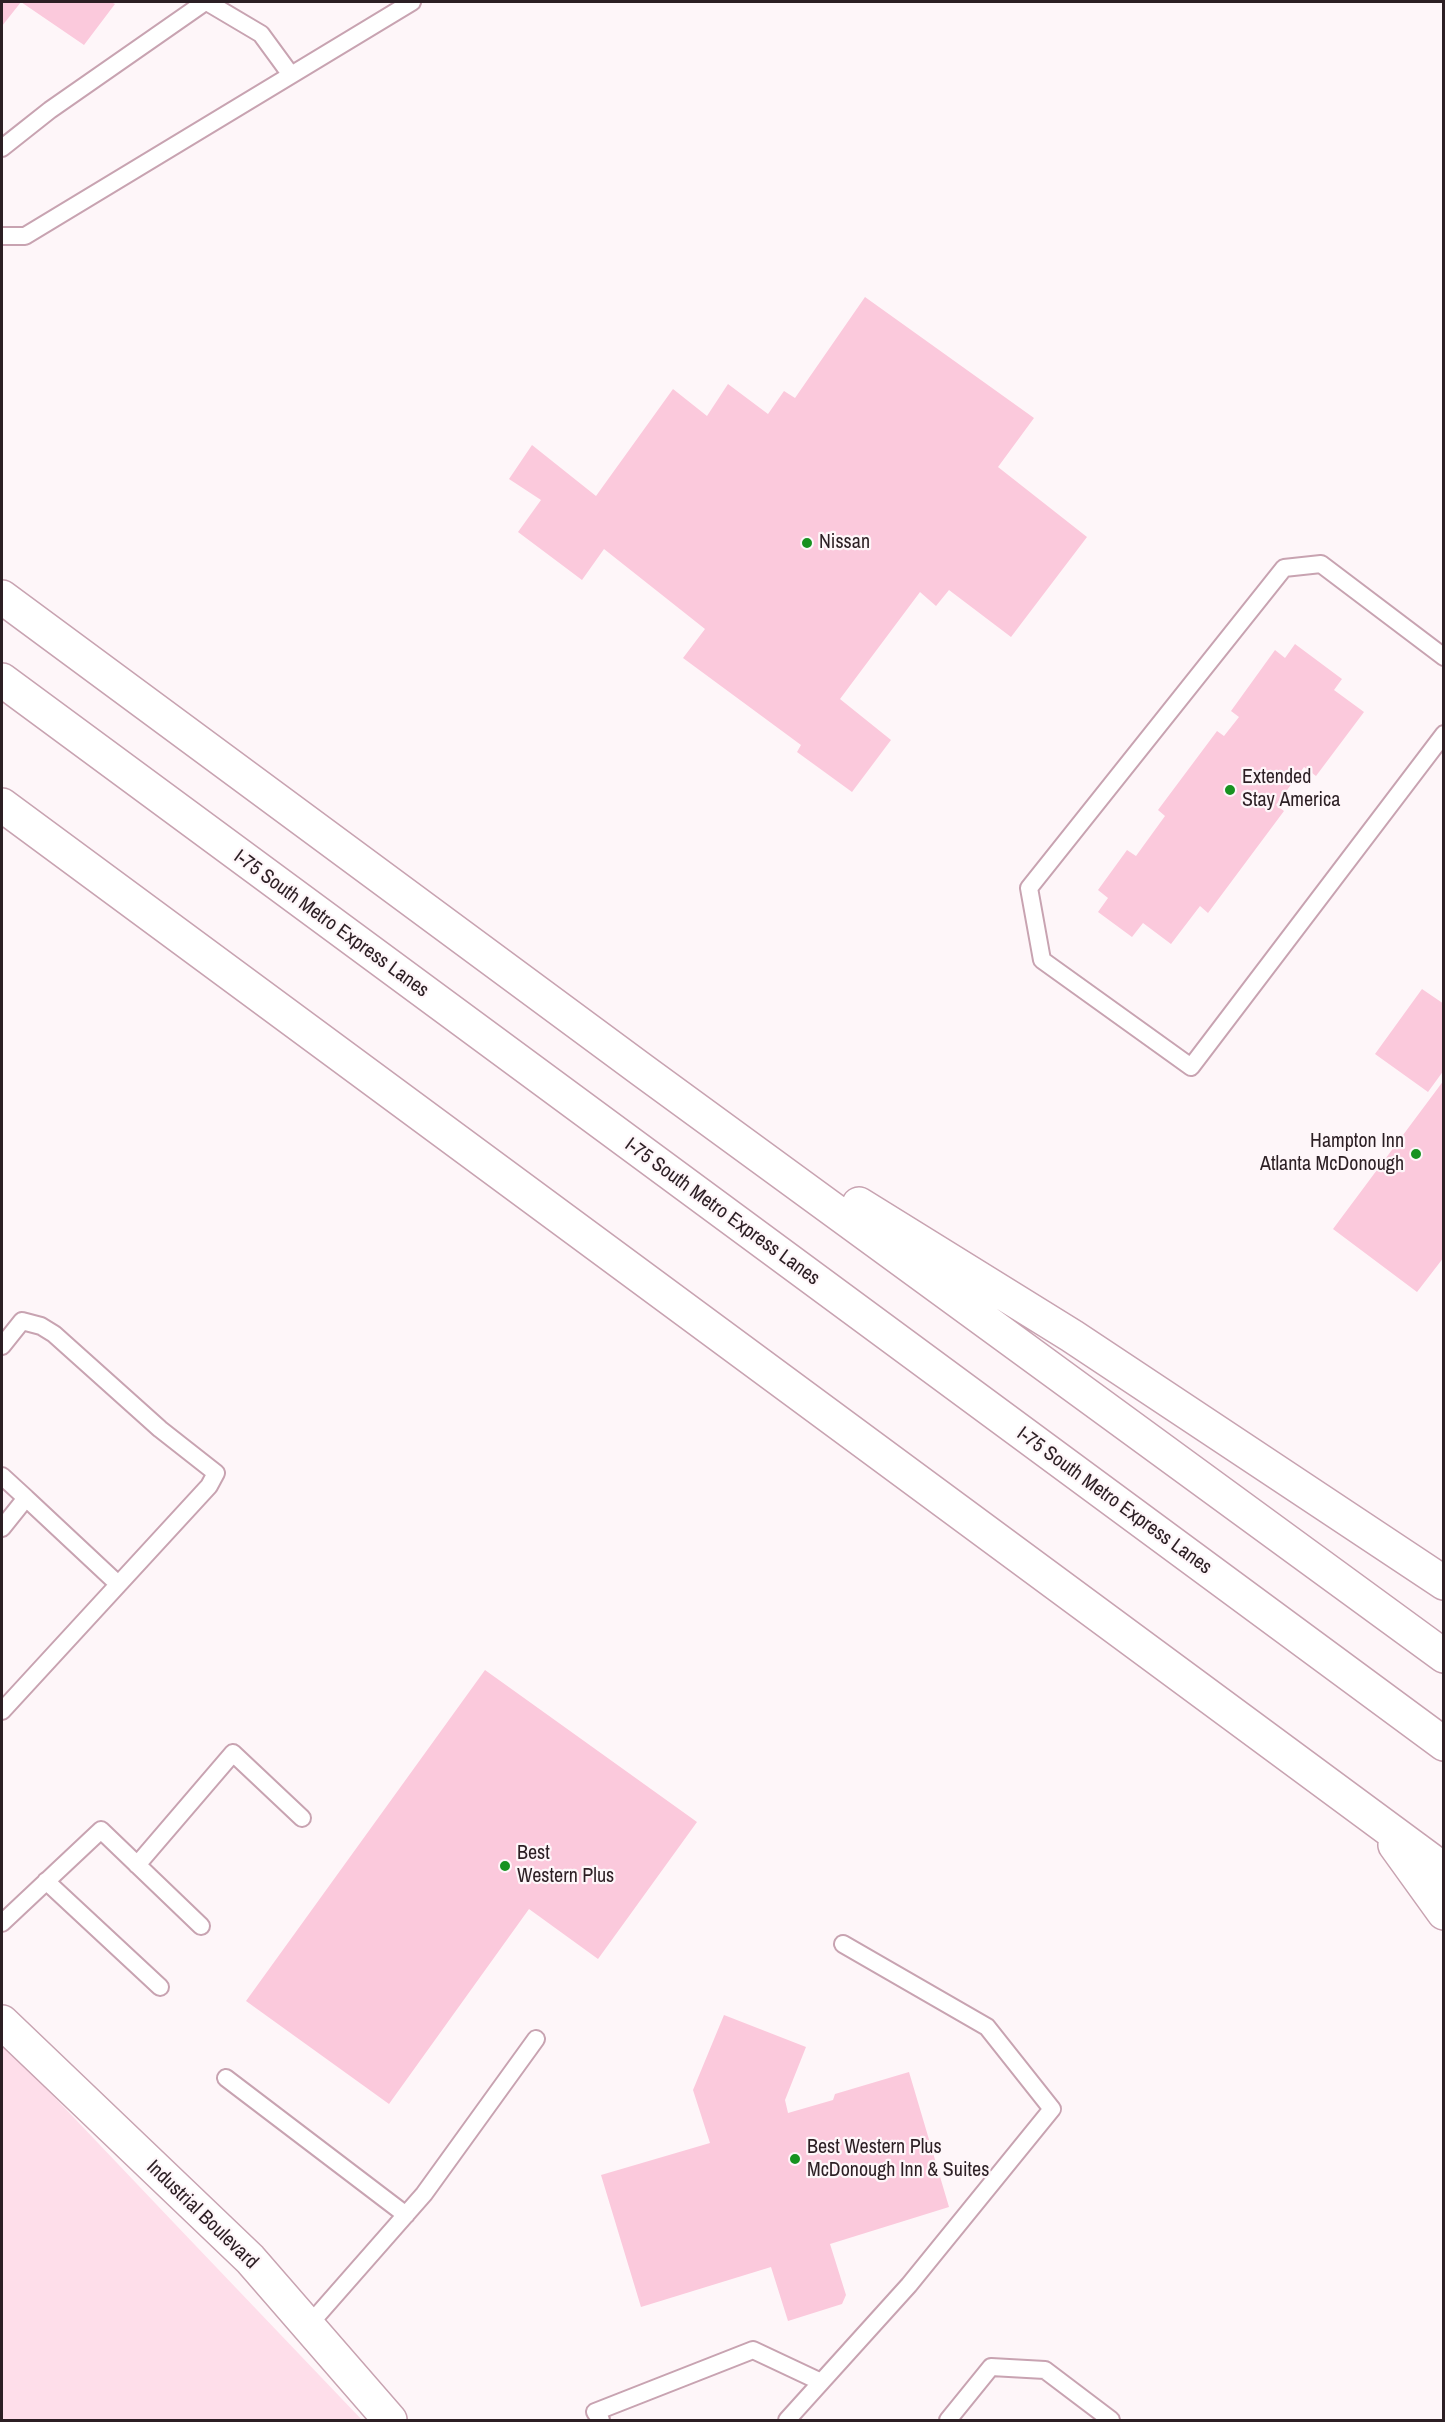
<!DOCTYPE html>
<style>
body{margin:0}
#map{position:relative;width:1445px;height:2422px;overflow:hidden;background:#fef6f9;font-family:"Archivo Narrow",sans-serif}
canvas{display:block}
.frame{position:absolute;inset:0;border:3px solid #2c1f24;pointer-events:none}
</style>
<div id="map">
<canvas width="1445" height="2422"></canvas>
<div class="frame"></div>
</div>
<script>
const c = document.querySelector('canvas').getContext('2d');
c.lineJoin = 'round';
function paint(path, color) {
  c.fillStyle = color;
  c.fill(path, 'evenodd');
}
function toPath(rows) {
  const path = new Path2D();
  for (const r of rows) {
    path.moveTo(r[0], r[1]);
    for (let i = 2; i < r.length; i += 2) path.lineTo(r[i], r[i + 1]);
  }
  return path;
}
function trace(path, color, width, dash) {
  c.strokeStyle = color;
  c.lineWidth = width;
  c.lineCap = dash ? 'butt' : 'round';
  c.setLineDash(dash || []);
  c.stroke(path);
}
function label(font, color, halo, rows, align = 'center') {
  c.font = font + ' "Archivo Narrow",sans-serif';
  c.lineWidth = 4.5;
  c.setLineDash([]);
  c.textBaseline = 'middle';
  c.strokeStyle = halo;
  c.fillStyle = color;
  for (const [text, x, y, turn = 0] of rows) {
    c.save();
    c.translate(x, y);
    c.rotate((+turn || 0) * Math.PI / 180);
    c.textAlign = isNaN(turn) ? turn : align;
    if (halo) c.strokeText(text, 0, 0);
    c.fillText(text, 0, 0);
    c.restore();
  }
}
const green = toPath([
 [2,2042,175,2224,362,2420,2,2420]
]);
const building = toPath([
 [2,2,111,2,115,4,84,45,21,2,2,26],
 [865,297,1034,418,998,467,1087,537,1011,637,949,590,936,606,920,592,840,699,891,740,852,792,797,752,801,745,683,658,705,629,604,549,582,580,518,532,541,500,509,479,532,445,596,496,673,389,707,416,728,384,768,414,784,391,795,398],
 [1295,644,1342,679,1334,690,1364,712,1316,776,1304,767,1276,805,1284,811,1208,913,1200,906,1171,944,1143,923,1132,937,1098,912,1108,898,1098,890,1127,850,1136,856,1165,816,1158,810,1217,731,1224,736,1239,717,1231,711,1275,650,1285,658],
 [1422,989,1444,1004,1444,1070,1428,1092,1375,1054],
 [1444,1080,1444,1257,1417,1292,1333,1229],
 [485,1670,697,1822,598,1959,529,1909,389,2104,246,2001],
 [724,2015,806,2047,785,2100,788,2113,833,2100,835,2094,909,2072,949,2207,830,2244,846,2295,842,2304,788,2321,771,2267,641,2307,601,2175,710,2143,693,2090]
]);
const lane = toPath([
 [207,2,261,34,291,75],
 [2,148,50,110,205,2],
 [2,236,25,236,412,2],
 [1444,657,1321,564,1284,568,1029,888,1042,960,1191,1067,1444,734],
 [2,1346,22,1321,41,1326,54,1334,160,1429,216,1473,209,1486,2,1711],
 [2,1476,26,1498],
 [2,1528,26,1498,118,1584],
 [137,1865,233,1753,302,1818],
 [46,1881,160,1987],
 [2,1923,101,1830,201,1926],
 [226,2078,406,2215],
 [308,2326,424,2194,536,2039],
 [601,2420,595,2412,753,2350,821,2382],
 [787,2420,909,2285,1052,2109,987,2027,843,1944],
 [948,2420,991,2367,1045,2370,1111,2420]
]);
const secondary = toPath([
 [2,2022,250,2259,390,2420]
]);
const highway = toPath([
 [2,597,642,1070,1444,1656],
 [2,680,1444,1744],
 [2,805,1444,1870],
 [859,1204,1072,1336,1444,1583],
 [1395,1845,1444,1913]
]);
const markers = [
 [807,543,6,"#179220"],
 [1230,790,6,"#179220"],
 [1416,1154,6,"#179220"],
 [505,1866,6,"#179220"],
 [795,2159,6,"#179220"]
];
const poiNames = [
 ["Nissan",819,543],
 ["Extended",1242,778],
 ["Stay America",1242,801],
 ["Hampton Inn",1404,1142,"right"],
 ["Atlanta McDonough",1404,1165,"right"],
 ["Best",517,1854],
 ["Western Plus",517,1877],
 ["Best Western Plus",807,2148],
 ["McDonough Inn & Suites",807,2171]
];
const streetNames = [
 ["I-75 South Metro Express Lanes",331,924,36],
 ["I-75 South Metro Express Lanes",722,1212,36],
 ["I-75 South Metro Express Lanes",1114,1501,36],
 ["Industrial Boulevard",202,2215,44]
];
paint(green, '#fedeea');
paint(building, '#fbc9dc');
trace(lane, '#c8a3b1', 20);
trace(secondary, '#c8a3b1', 36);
trace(highway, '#c8a3b1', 36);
trace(lane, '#fff', 16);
trace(secondary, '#fff', 33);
trace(highway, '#fff', 33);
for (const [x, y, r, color] of markers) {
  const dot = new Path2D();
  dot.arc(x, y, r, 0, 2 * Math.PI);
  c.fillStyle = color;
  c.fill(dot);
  trace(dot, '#fef6f9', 2);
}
label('20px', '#2c1f24', '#fef6f9', poiNames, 'left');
label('20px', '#2c1f24', '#fef6f9', streetNames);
</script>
